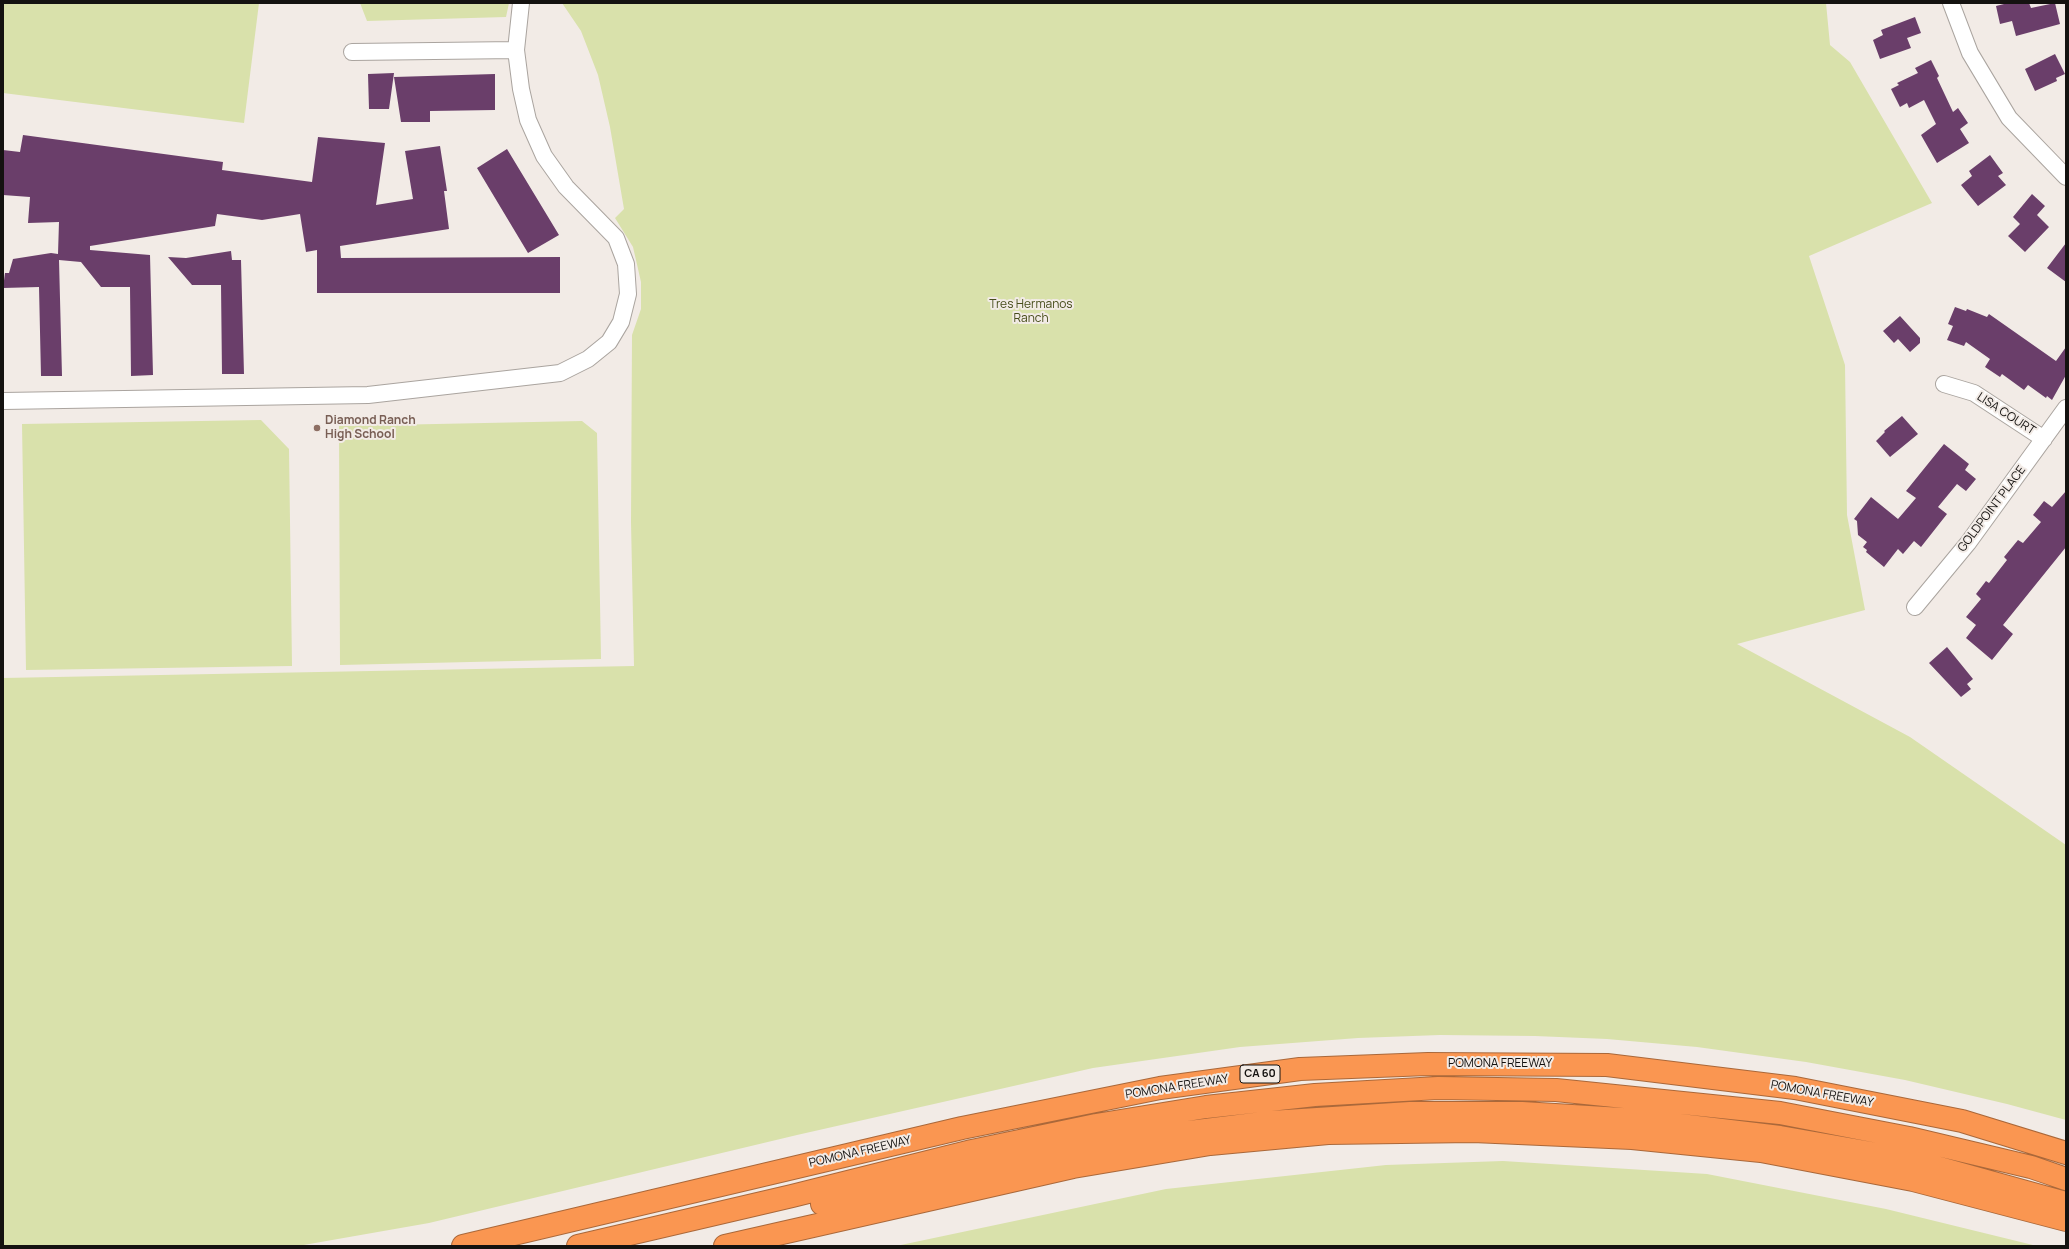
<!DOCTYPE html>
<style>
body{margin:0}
#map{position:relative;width:2069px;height:1249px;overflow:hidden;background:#f2ebe6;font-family:Manrope,sans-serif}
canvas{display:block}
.frame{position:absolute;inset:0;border:4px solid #141210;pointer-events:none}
</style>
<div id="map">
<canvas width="2069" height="1249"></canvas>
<div class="frame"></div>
</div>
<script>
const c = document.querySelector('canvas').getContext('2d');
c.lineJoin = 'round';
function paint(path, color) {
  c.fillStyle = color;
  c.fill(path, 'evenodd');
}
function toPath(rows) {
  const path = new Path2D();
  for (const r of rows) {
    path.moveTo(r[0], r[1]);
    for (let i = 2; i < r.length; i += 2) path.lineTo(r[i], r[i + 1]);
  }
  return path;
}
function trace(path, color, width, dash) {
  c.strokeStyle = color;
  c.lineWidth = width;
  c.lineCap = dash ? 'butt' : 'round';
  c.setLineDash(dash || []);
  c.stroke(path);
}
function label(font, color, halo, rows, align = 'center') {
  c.font = font + ' Manrope,sans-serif';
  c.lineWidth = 4;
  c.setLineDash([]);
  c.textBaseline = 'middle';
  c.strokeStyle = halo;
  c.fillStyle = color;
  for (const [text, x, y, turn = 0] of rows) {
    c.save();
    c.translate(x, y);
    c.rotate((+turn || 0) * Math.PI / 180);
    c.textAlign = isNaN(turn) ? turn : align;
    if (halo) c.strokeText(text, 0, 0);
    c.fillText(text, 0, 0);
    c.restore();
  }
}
const green = toPath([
 [3,3,259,3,244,123,3,93],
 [360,3,509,3,506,17,367,21],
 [562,3,1826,3,1830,45,1850,62,1932,203,1809,256,1845,365,1847,515,1865,610,1737,644,1910,737,2066,845,2066,1120,2007,1104,1905,1080,1806,1062,1697,1047,1607,1039,1535,1036,1440,1035,1358,1038,1240,1047,1093,1068,797,1135,429,1223,298,1246,3,1246,3,678,634,666,631,522,632,335,641,309,641,282,633,247,615,218,624,209,610,127,598,75,581,31],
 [261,420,289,449,292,666,26,670,22,424],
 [582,421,597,433,601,659,340,665,339,426],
 [1503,1161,1707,1174,1886,1209,2037,1246,896,1246,1166,1189,1386,1165]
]);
const building = toPath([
 [2008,3,2029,3,2031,8,2055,3,2060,24,2016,36,2012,21,2000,24,1996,6],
 [1915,17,1921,33,1907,38,1911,48,1880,59,1873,40,1883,35,1881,30],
 [2055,54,2065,74,2056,78,2057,81,2035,91,2025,69],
 [1931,60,1939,76,1937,78,1953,112,1958,108,1968,123,1960,129,1969,143,1937,163,1921,135,1936,124,1924,100,1909,108,1907,103,1900,107,1891,89,1899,85,1897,83,1918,73,1915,68],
 [394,73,389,109,369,109,368,74],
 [495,74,495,110,430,111,430,122,401,122,394,77],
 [23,135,223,162,222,170,312,182,318,137,385,143,376,205,413,199,405,151,440,146,447,191,444,191,449,229,340,246,341,258,560,257,560,293,317,293,317,250,306,252,300,214,262,220,217,214,215,226,90,246,90,250,150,255,153,375,131,376,130,287,101,287,81,262,59,260,62,376,41,376,39,287,3,288,5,273,9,273,13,259,51,253,58,254,59,222,28,223,30,197,3,195,3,150,20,152],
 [507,149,559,235,528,253,477,168],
 [1990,155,2003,173,1998,176,2006,185,1978,206,1961,185,1972,176,1969,171],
 [2032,194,2045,206,2037,215,2049,227,2025,252,2008,236,2020,224,2013,217],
 [2066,243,2066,282,2047,268],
 [231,251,232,260,241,260,244,374,222,374,221,285,192,285,168,257,186,258],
 [1955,307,1966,311,1967,309,1987,317,1989,314,2056,361,2066,347,2066,375,2052,400,2047,396,2046,398,2028,385,2024,390,2002,374,2000,377,1985,367,1990,359,1966,342,1964,346,1947,340,1953,326,1948,324],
 [1900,316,1920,338,1920,343,1910,352,1898,339,1894,343,1883,331],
 [1902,416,1918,434,1890,457,1876,441,1885,432,1884,431],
 [1944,444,1969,464,1965,470,1976,479,1966,491,1957,484,1938,507,1947,514,1921,547,1914,541,1903,554,1898,549,1884,567,1866,552,1867,550,1863,547,1867,542,1858,535,1857,521,1854,519,1871,497,1898,519,1916,498,1906,491],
 [2066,491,2066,547,2003,625,2013,634,1992,660,1966,638,1976,625,1966,617,1981,599,1976,594,1986,581,1989,583,2007,560,2004,557,2018,540,2023,543,2041,522,2033,515,2044,501,2052,507],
 [1947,647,1973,679,1967,684,1971,689,1961,697,1929,663]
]);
const minor = toPath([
 [1951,3,1970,53,2009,118,2066,177],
 [352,52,516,50],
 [1944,384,1974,393,2044,439],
 [3,401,368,395,560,373,588,359,609,342,621,322,628,294,626,264,616,238,566,187,544,156,528,120,521,89,516,50,521,3],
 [1915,607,1968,543,2066,408]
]);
const highway = toPath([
 [822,1204,1062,1152,1165,1135,1271,1122,1410,1113,1522,1113,1638,1120,1780,1137,1911,1160,2066,1203],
 [463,1246,962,1128,1160,1088,1300,1069,1428,1064,1607,1065,1795,1088,1962,1121,2066,1153],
 [578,1246,792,1196,972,1151,1096,1125,1206,1107,1315,1095,1438,1088,1556,1090,1780,1113,1909,1138,2031,1167,2066,1179],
 [725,1246,1073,1167,1210,1144,1328,1133,1473,1131,1632,1138,1761,1151,1913,1180,2066,1220]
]);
const markers = [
 [317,428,4,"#8d6e63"]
];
const shields = [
 [1260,1074,40]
];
const shieldNames = [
 ["CA 60",1260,1074]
];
const parkNames = [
 ["Tres Hermanos",1031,305],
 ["Ranch",1031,319]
];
const streetNames = [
 ["LISA COURT",2006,414,33],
 ["GOLDPOINT PLACE",1992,509,-53],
 ["POMONA FREEWAY",1500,1064],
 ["POMONA FREEWAY",1177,1087,-9],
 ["POMONA FREEWAY",1822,1094,10],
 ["POMONA FREEWAY",860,1152,-13]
];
const educationNames = [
 ["Diamond Ranch",325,421],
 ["High School",325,435]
];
paint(green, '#d9e1ab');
paint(building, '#6a3e6a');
trace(minor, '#aaa49f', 18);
trace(highway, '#aa683a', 24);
trace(minor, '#fff', 16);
trace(highway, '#fa9651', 22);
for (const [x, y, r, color] of markers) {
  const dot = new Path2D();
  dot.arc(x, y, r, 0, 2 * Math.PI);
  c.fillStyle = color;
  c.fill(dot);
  trace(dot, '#f2ebe6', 1.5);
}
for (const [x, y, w] of shields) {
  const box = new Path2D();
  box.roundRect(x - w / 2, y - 9, w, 18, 3);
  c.fillStyle = '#f2ebe6';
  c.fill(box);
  trace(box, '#141210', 1);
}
label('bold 11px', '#141210', null, shieldNames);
label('12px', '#474d1b', '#f2ebe6', parkNames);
label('12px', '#141210', '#f2ebe6', streetNames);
label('bold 12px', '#785e54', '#f2ebe6', educationNames, 'left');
</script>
